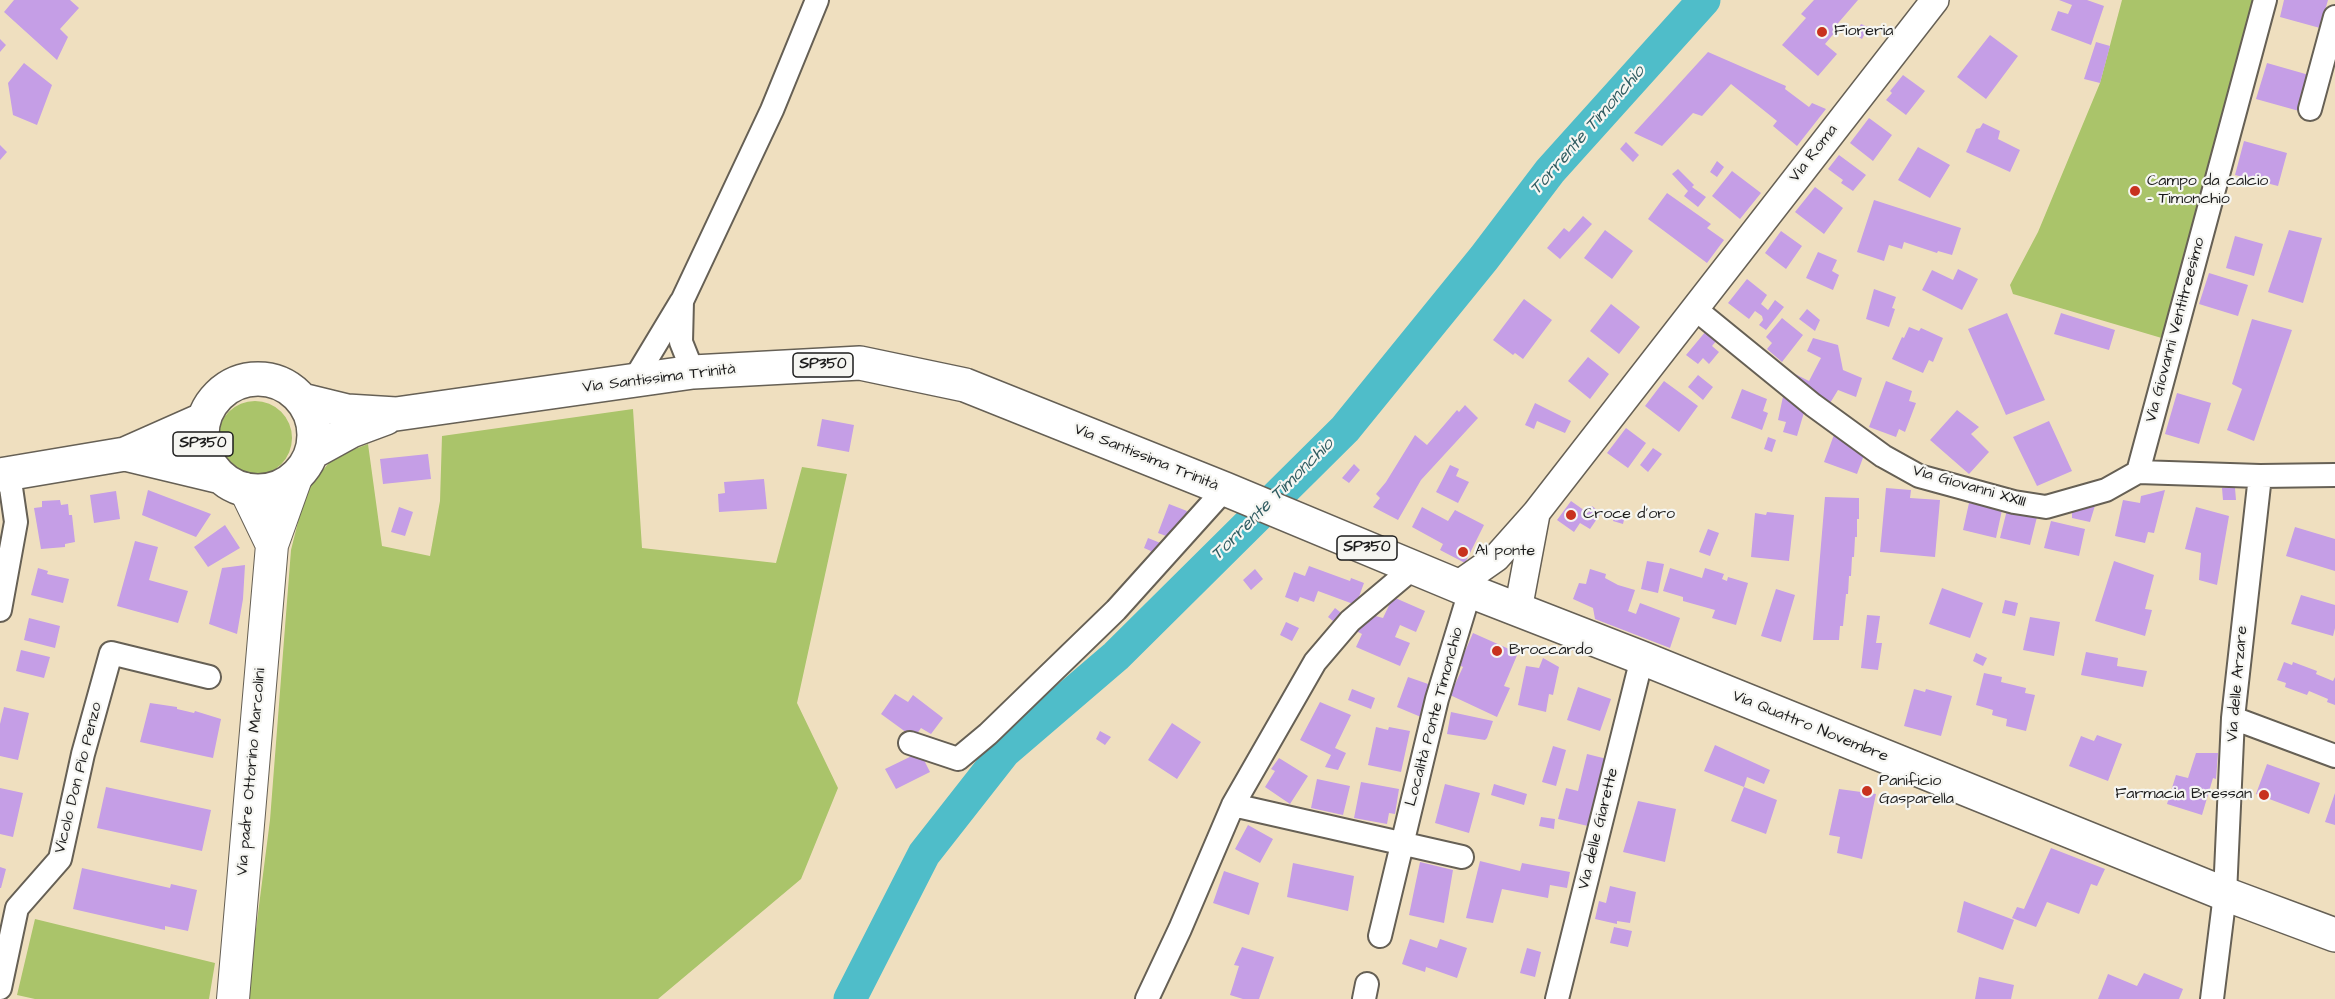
<!DOCTYPE html>
<meta charset="utf-8">
<style>
body{margin:0}
canvas{display:block;background:#efdfbf}
</style>
<canvas width="2335" height="999"></canvas>
<script>
const c = document.querySelector('canvas').getContext('2d');
c.lineJoin = 'round';
function paint(path, color) {
  c.fillStyle = color;
  c.fill(path, 'evenodd');
}
function toPath(rows) {
  const path = new Path2D();
  for (const r of rows) {
    if (r.length === 3) {
      path.moveTo(r[0] + r[2], r[1]);
      path.arc(r[0], r[1], r[2], 0, 2 * Math.PI);
      continue;
    }
    path.moveTo(r[0], r[1]);
    for (let i = 2; i < r.length; i += 2) path.lineTo(r[i], r[i + 1]);
  }
  return path;
}
function trace(path, color, width, dash) {
  c.strokeStyle = color;
  c.lineWidth = width;
  c.lineCap = dash ? 'butt' : 'round';
  c.setLineDash(dash || []);
  c.stroke(path);
}
function label(font, color, halo, rows, align = 'center') {
  c.font = font + ' "Architects Daughter",sans-serif';
  c.lineWidth = 4.5;
  c.setLineDash([]);
  c.textBaseline = 'middle';
  c.strokeStyle = halo;
  c.fillStyle = color;
  for (const [text, x, y, turn = 0] of rows) {
    c.save();
    c.translate(x, y);
    c.rotate((+turn || 0) * Math.PI / 180);
    c.textAlign = isNaN(turn) ? turn : align;
    if (halo) c.strokeText(text, 0, 0);
    c.fillText(text, 0, 0);
    c.restore();
  }
}
const green = toPath([
 [2122,0,2257,0,2165,339,2013,294,2010,285,2038,232,2100,83],
 [255,438,37],
 [633,409,642,548,776,563,802,467,847,474,797,703,838,788,801,879,658,999,247,999,270,820,291,550,306,490,334,457,368,444,382,546,430,556,440,501,442,436],
 [35,919,215,963,209,999,35,999,17,995]
]);
const river = toPath([
 [850,999,924,854,1004,752,1116,656,1345,429,1484,258,1550,171,1704,0]
]);
const building = toPath([
 [14,0,70,0,79,8,60,29,68,37,57,60,4,12],
 [1814,0,1858,0,1833,29,1836,31,1825,44,1837,54,1818,76,1782,45,1806,18,1801,14],
 [2059,0,2087,0,2104,6,2091,45,2051,30,2058,11,2068,14,2072,5],
 [2284,0,2328,0,2320,28,2280,17],
 [1861,24,1868,27,1862,39,1855,35],
 [1990,35,2018,56,1986,99,1957,77],
 [0,39,6,45,0,52],
 [2096,42,2110,46,2100,83,2084,79],
 [1708,52,1786,86,1785,89,1809,107,1812,103,1826,109,1797,146,1773,126,1777,121,1731,84,1702,116,1693,113,1662,146,1634,133],
 [24,63,52,85,37,125,13,115,8,83],
 [2267,63,2309,75,2299,111,2256,99],
 [1903,75,1925,91,1906,115,1886,100,1892,93,1890,91],
 [1869,118,1892,135,1873,161,1850,143],
 [1983,123,2000,131,1998,139,2020,150,2010,172,1966,152,1976,129,1980,128],
 [2244,141,2287,153,2278,186,2235,175],
 [1626,142,1639,155,1633,162,1620,149],
 [0,145,7,152,0,160],
 [1918,147,1950,165,1930,198,1898,180],
 [1839,155,1866,175,1853,191,1841,183,1843,180,1828,169],
 [1717,161,1724,167,1717,177,1710,172],
 [1678,169,1694,185,1692,187,1706,197,1698,207,1684,196,1688,191,1672,174],
 [1732,171,1761,193,1740,219,1712,196],
 [1815,187,1843,208,1824,234,1795,212],
 [1667,193,1711,224,1707,228,1724,240,1707,263,1648,219],
 [1874,200,1961,228,1952,255,1938,251,1937,253,1904,242,1902,249,1889,245,1884,261,1857,252],
 [1583,216,1592,224,1560,259,1547,248,1564,228,1569,232],
 [1605,230,1633,251,1612,279,1584,258],
 [2289,230,2322,238,2303,303,2268,292],
 [1781,231,1802,246,1786,269,1765,253],
 [2235,236,2263,244,2254,276,2226,268],
 [1818,252,1837,260,1832,271,1839,275,1833,290,1806,278],
 [1958,269,1978,279,1962,310,1922,290,1932,270,1953,280],
 [2209,273,2248,285,2238,316,2199,304],
 [1747,279,1767,295,1761,304,1768,310,1775,300,1784,307,1766,330,1759,325,1763,320,1762,316,1755,311,1749,319,1728,303],
 [1874,289,1896,297,1892,308,1895,309,1889,327,1866,319],
 [1524,299,1552,320,1523,359,1515,353,1513,355,1493,340],
 [1611,304,1640,327,1619,354,1590,331],
 [1807,309,1820,320,1815,331,1799,319],
 [2007,313,2045,400,2006,415,1968,329],
 [2061,313,2115,330,2109,350,2054,334],
 [1782,318,1803,335,1782,362,1767,349,1772,343,1766,337],
 [2252,319,2292,330,2254,441,2227,430,2242,389,2232,384],
 [1909,327,1919,331,1921,328,1943,338,1933,362,1929,360,1923,373,1892,359,1902,337,1904,338],
 [1706,331,1717,340,1712,346,1719,352,1709,364,1703,358,1698,364,1686,355],
 [1813,338,1838,345,1843,370,1862,378,1856,397,1838,390,1827,408,1795,374,1809,381,1821,358,1807,351],
 [1588,357,1609,374,1590,399,1568,381],
 [1698,375,1713,387,1703,400,1688,387],
 [1664,381,1698,406,1679,432,1645,406],
 [1886,381,1912,391,1909,401,1916,403,1905,432,1899,429,1896,437,1869,427],
 [1742,389,1767,399,1763,411,1768,413,1762,430,1731,418],
 [1784,392,1795,397,1794,406,1805,409,1797,436,1783,432,1786,422,1778,420],
 [2177,393,2211,403,2199,444,2165,434],
 [1535,403,1571,421,1565,433,1537,421,1534,429,1525,425],
 [1465,405,1478,418,1421,480,1398,520,1373,507,1380,498,1376,494,1386,482,1415,435,1427,445,1457,410,1459,412],
 [1957,410,1979,427,1971,434,1989,452,1969,474,1930,440],
 [822,419,854,425,849,452,817,446],
 [2049,421,2072,471,2037,486,2013,437],
 [1626,428,1646,443,1628,468,1607,453],
 [1835,432,1861,445,1858,453,1864,455,1857,474,1824,462],
 [1768,437,1776,440,1772,452,1764,449],
 [1653,448,1662,454,1648,472,1640,465],
 [428,454,431,479,383,484,380,459],
 [1354,464,1360,470,1349,483,1342,478],
 [1450,465,1459,469,1456,476,1469,482,1458,503,1436,492],
 [764,479,767,509,719,512,718,494,725,493,724,482],
 [1886,488,1911,490,1910,498,1940,500,1935,557,1880,552],
 [2222,488,2235,488,2236,500,2223,500],
 [148,490,211,514,196,537,142,515],
 [2165,490,2154,533,2148,532,2145,543,2115,536,2123,500,2140,503,2141,496],
 [116,491,120,519,94,523,90,495],
 [1825,497,1859,498,1859,519,1857,519,1857,537,1855,537,1854,557,1852,557,1851,576,1849,576,1848,594,1846,594,1843,626,1840,626,1839,640,1813,640],
 [2097,499,2090,522,2072,518,2072,506],
 [60,500,61,505,68,504,69,515,72,515,75,542,65,544,65,547,41,549,34,508,42,507,42,501],
 [1571,501,1588,513,1592,506,1601,513,1590,529,1580,523,1574,532,1557,520],
 [1969,503,2002,510,1996,538,1963,530],
 [1169,504,1187,511,1177,540,1158,533],
 [399,507,413,512,405,536,391,532],
 [1422,507,1448,521,1455,510,1484,525,1465,563,1440,550,1443,544,1412,527],
 [2196,507,2229,516,2217,585,2199,580,2201,553,2185,549],
 [1616,509,1626,511,1623,524,1613,521],
 [2007,510,2037,517,2030,545,2000,538],
 [1767,512,1794,515,1789,561,1751,557,1755,513,1766,515],
 [2051,521,2085,529,2079,556,2044,548],
 [225,525,240,548,208,567,194,547],
 [2295,527,2335,539,2335,571,2286,556],
 [1708,529,1719,533,1710,556,1699,552],
 [1148,538,1163,544,1157,558,1149,555,1151,551,1144,548],
 [135,541,158,547,149,580,188,591,178,623,117,606],
 [1647,561,1664,564,1658,593,1641,589],
 [2114,561,2154,575,2145,609,2152,610,2145,636,2095,621],
 [245,565,243,599,237,634,209,624,222,568],
 [1309,566,1350,581,1351,578,1364,583,1356,605,1318,591,1314,602,1300,597,1298,602,1285,597,1294,572,1305,576],
 [38,568,48,571,47,574,69,579,63,603,31,595],
 [1670,568,1702,578,1705,568,1724,574,1722,579,1727,581,1728,577,1748,583,1736,625,1712,618,1715,610,1683,601,1683,597,1663,591],
 [1255,569,1263,579,1251,590,1243,580],
 [1590,569,1606,574,1605,578,1618,585,1635,590,1628,611,1636,614,1640,603,1680,618,1670,648,1595,619,1593,608,1573,599,1579,583,1586,584],
 [1942,588,1983,603,1970,638,1929,624],
 [1776,589,1795,595,1781,642,1761,636],
 [2301,595,2335,605,2335,628,2333,636,2291,624],
 [1393,597,1425,611,1416,632,1400,625,1395,637,1410,643,1400,666,1356,647,1362,634,1352,629,1368,614,1383,618],
 [2005,600,2018,603,2015,616,2002,613],
 [1335,608,1345,616,1338,625,1328,617],
 [1867,615,1880,616,1876,643,1882,643,1878,670,1861,668],
 [2030,617,2060,622,2054,656,2023,650],
 [29,618,60,626,55,648,24,640],
 [1286,622,1299,628,1292,641,1280,635],
 [1473,633,1518,653,1504,686,1510,688,1497,717,1450,695,1463,667,1459,665],
 [21,650,50,657,44,678,16,671],
 [2086,652,2118,658,2117,666,2147,671,2143,687,2081,675],
 [1976,653,1987,658,1983,666,1973,661],
 [1543,658,1559,667,1553,695,1549,694,1546,712,1518,705,1526,666,1539,668],
 [2284,662,2292,665,2293,662,2317,671,2316,674,2333,681,2335,677,2335,705,2327,702,2328,699,2309,691,2307,695,2285,687,2286,683,2277,680],
 [1984,673,2002,677,2001,682,2026,688,2025,693,2035,695,2026,731,2006,726,2007,719,1992,715,1993,710,1976,705],
 [1408,677,1431,685,1421,717,1397,707],
 [1578,687,1611,699,1600,731,1567,720],
 [1352,689,1375,698,1371,709,1348,700],
 [1914,689,1925,692,1926,689,1952,696,1941,736,1904,726],
 [895,694,908,702,913,695,943,718,931,734,921,728,914,738,881,714],
 [1320,702,1351,715,1335,748,1346,753,1338,770,1325,767,1331,755,1300,740],
 [150,703,177,707,177,709,194,713,195,711,221,719,213,758,140,742],
 [4,707,29,713,18,760,0,756,0,724],
 [1451,712,1493,721,1487,738,1485,740,1447,734],
 [1172,723,1201,742,1177,779,1148,760],
 [1376,727,1388,730,1389,727,1410,731,1401,772,1368,765],
 [1100,731,1111,737,1105,745,1096,739],
 [2097,735,2122,744,2108,781,2069,766,2081,736,2094,741],
 [1715,745,1770,770,1764,784,1747,777,1744,787,1777,800,1766,834,1731,821,1744,787,1704,771],
 [1553,746,1566,750,1556,786,1542,782],
 [920,752,930,772,896,789,885,769],
 [2196,753,2218,753,2216,779,2213,778,2202,815,2167,804,2176,775,2188,778],
 [1587,754,1611,760,1602,796,1596,795,1588,826,1558,819,1566,788,1578,791],
 [1279,758,1308,776,1290,804,1265,787,1275,771,1271,769],
 [2267,764,2320,783,2309,814,2256,794],
 [1317,779,1350,786,1343,815,1311,808],
 [1361,782,1399,789,1395,814,1389,813,1387,824,1354,818],
 [1445,784,1480,793,1469,833,1435,823],
 [1494,784,1527,794,1524,805,1491,795],
 [106,787,211,810,202,851,97,828],
 [0,788,23,793,13,837,0,834],
 [1839,789,1876,794,1862,859,1837,853,1840,837,1829,835],
 [2335,793,2335,825,2325,822],
 [1638,801,1676,809,1665,862,1623,852],
 [1541,817,1555,819,1554,829,1539,826],
 [1248,825,1273,839,1260,863,1235,849],
 [2051,848,2105,869,2097,886,2091,884,2079,914,2047,902,2036,927,2012,918,2017,907,2024,909],
 [1480,861,1520,871,1522,863,1570,872,1567,888,1550,885,1548,898,1502,889,1493,923,1466,918],
 [1420,862,1453,870,1444,923,1409,915],
 [1293,863,1354,876,1348,911,1287,897],
 [0,867,6,869,1,888,0,888],
 [82,868,170,888,171,884,197,890,188,931,165,926,165,930,73,909],
 [1224,871,1259,883,1249,915,1213,903],
 [1610,886,1636,892,1630,923,1617,921,1617,924,1595,919,1599,901,1606,903],
 [1964,901,2014,920,2003,950,1957,932],
 [1614,927,1632,931,1628,947,1610,943],
 [1410,939,1437,948,1440,939,1467,948,1457,978,1426,967,1425,972,1402,964],
 [1242,947,1274,957,1259,999,1243,999,1230,995,1239,966,1234,965],
 [1527,948,1541,952,1535,977,1520,973],
 [2144,973,2183,989,2179,999,2098,999,2108,974,2137,986],
 [1979,977,2014,985,2011,999,1975,999]
]);
const minor = toPath([
 [2310,109,2335,17],
 [1694,308,1813,405,1883,456,1919,476,2014,502,2046,507,2106,490,2138,472],
 [693,372,681,342,682,301,772,110,817,0],
 [634,380,681,302],
 [2138,472,2265,0],
 [2138,472,2260,476,2335,475],
 [0,610,16,522,9,474],
 [2233,718,2335,756],
 [910,743,958,759,988,734,1116,610,1225,489],
 [1233,805,1462,857],
 [1380,936,1437,699,1470,591],
 [0,988,17,908,60,859,83,754,111,653,209,677],
 [1147,999,1180,929,1233,805,1315,662,1350,621,1413,568],
 [1364,999,1367,984],
 [1557,999,1642,658],
 [2212,999,2225,894,2233,718,2260,476]
]);
const tertiary = toPath([
 [1456,586,1496,558,1536,513,1935,0],
 [1518,610,1536,514]
]);
const secondary = toPath([
 [245,489,272,545],
 [233,999,272,545,297,475]
]);
const primary = toPath([
 [258,435,56],
 [302,400,347,411,396,414,693,372,860,363,965,385,1225,489,1470,591,1642,658,2225,894,2335,935],
 [311,453,351,431,386,418],
 [125,454,221,477],
 [0,475,125,454,204,419]
]);
const markers = [
 [1822,32,6,"#c8321e"],
 [2135,191,6,"#c8321e"],
 [1571,515,6,"#c8321e"],
 [1463,552,6,"#c8321e"],
 [1497,651,6,"#c8321e"],
 [1867,791,6,"#c8321e"],
 [2264,795,6,"#c8321e"]
];
const shields = [
 [823,365,60],
 [203,444,60],
 [1367,548,60]
];
const shieldNames = [
 ["SP350",823,365],
 ["SP350",203,444],
 ["SP350",1367,548]
];
const poiNames = [
 ["Fioreria",1834,32],
 ["Campo da calcio",2147,182],
 ["- Timonchio",2147,200],
 ["Croce d'oro",1583,515],
 ["Al ponte",1475,552],
 ["Broccardo",1509,651],
 ["Panificio",1879,782],
 ["Gasparella",1879,800],
 ["Farmacia Bressan",2252,795,"right"]
];
const streetNames = [
 ["Via Roma",1814,154,-52],
 ["Via Giovanni Ventitreesimo",2176,330,-75],
 ["Via Santissima Trinità",659,379,-7],
 ["Via Santissima Trinità",1146,458,22],
 ["Via Giovanni XXIII",1969,487,16],
 ["Via delle Arzare",2238,684,-85],
 ["Località Ponte Timonchio",1435,717,-75],
 ["Via Quattro Novembre",1810,727,22],
 ["Via padre Ottorino Marcolini",252,772,-85],
 ["Vicolo Don Pio Penzo",79,778,-76],
 ["Via delle Giarette",1599,829,-76]
];
const waterNames = [
 ["Torrente Timonchio",1588,131,-49],
 ["Torrente Timonchio",1273,500,-45]
];
paint(green, '#aac46a');
trace(river, '#4fbdc9', 33);
paint(building, '#c59ee6');
trace(minor, '#666055', 26);
trace(tertiary, '#666055', 30);
trace(secondary, '#666055', 34);
trace(primary, '#666055', 36);
trace(minor, '#fff', 22);
trace(tertiary, '#fff', 27);
trace(secondary, '#fff', 32);
trace(primary, '#fff', 33);
for (const [x, y, r, color] of markers) {
  const dot = new Path2D();
  dot.arc(x, y, r, 0, 2 * Math.PI);
  c.fillStyle = color;
  c.fill(dot);
  trace(dot, '#f6f6f2', 2);
}
for (const [x, y, w] of shields) {
  const box = new Path2D();
  box.roundRect(x - w / 2, y - 12, w, 24, 4.5);
  c.fillStyle = '#f6f6f2';
  c.fill(box);
  trace(box, '#1c1c1c', 1.5);
}
label('bold 15px', '#1c1c1c', null, shieldNames);
label('16px', '#1c1c1c', '#f6f6f2', poiNames, 'left');
label('16px', '#1c1c1c', '#f6f6f2', streetNames);
label('italic 18px', '#305c61', '#f6f6f2', waterNames);
</script>
